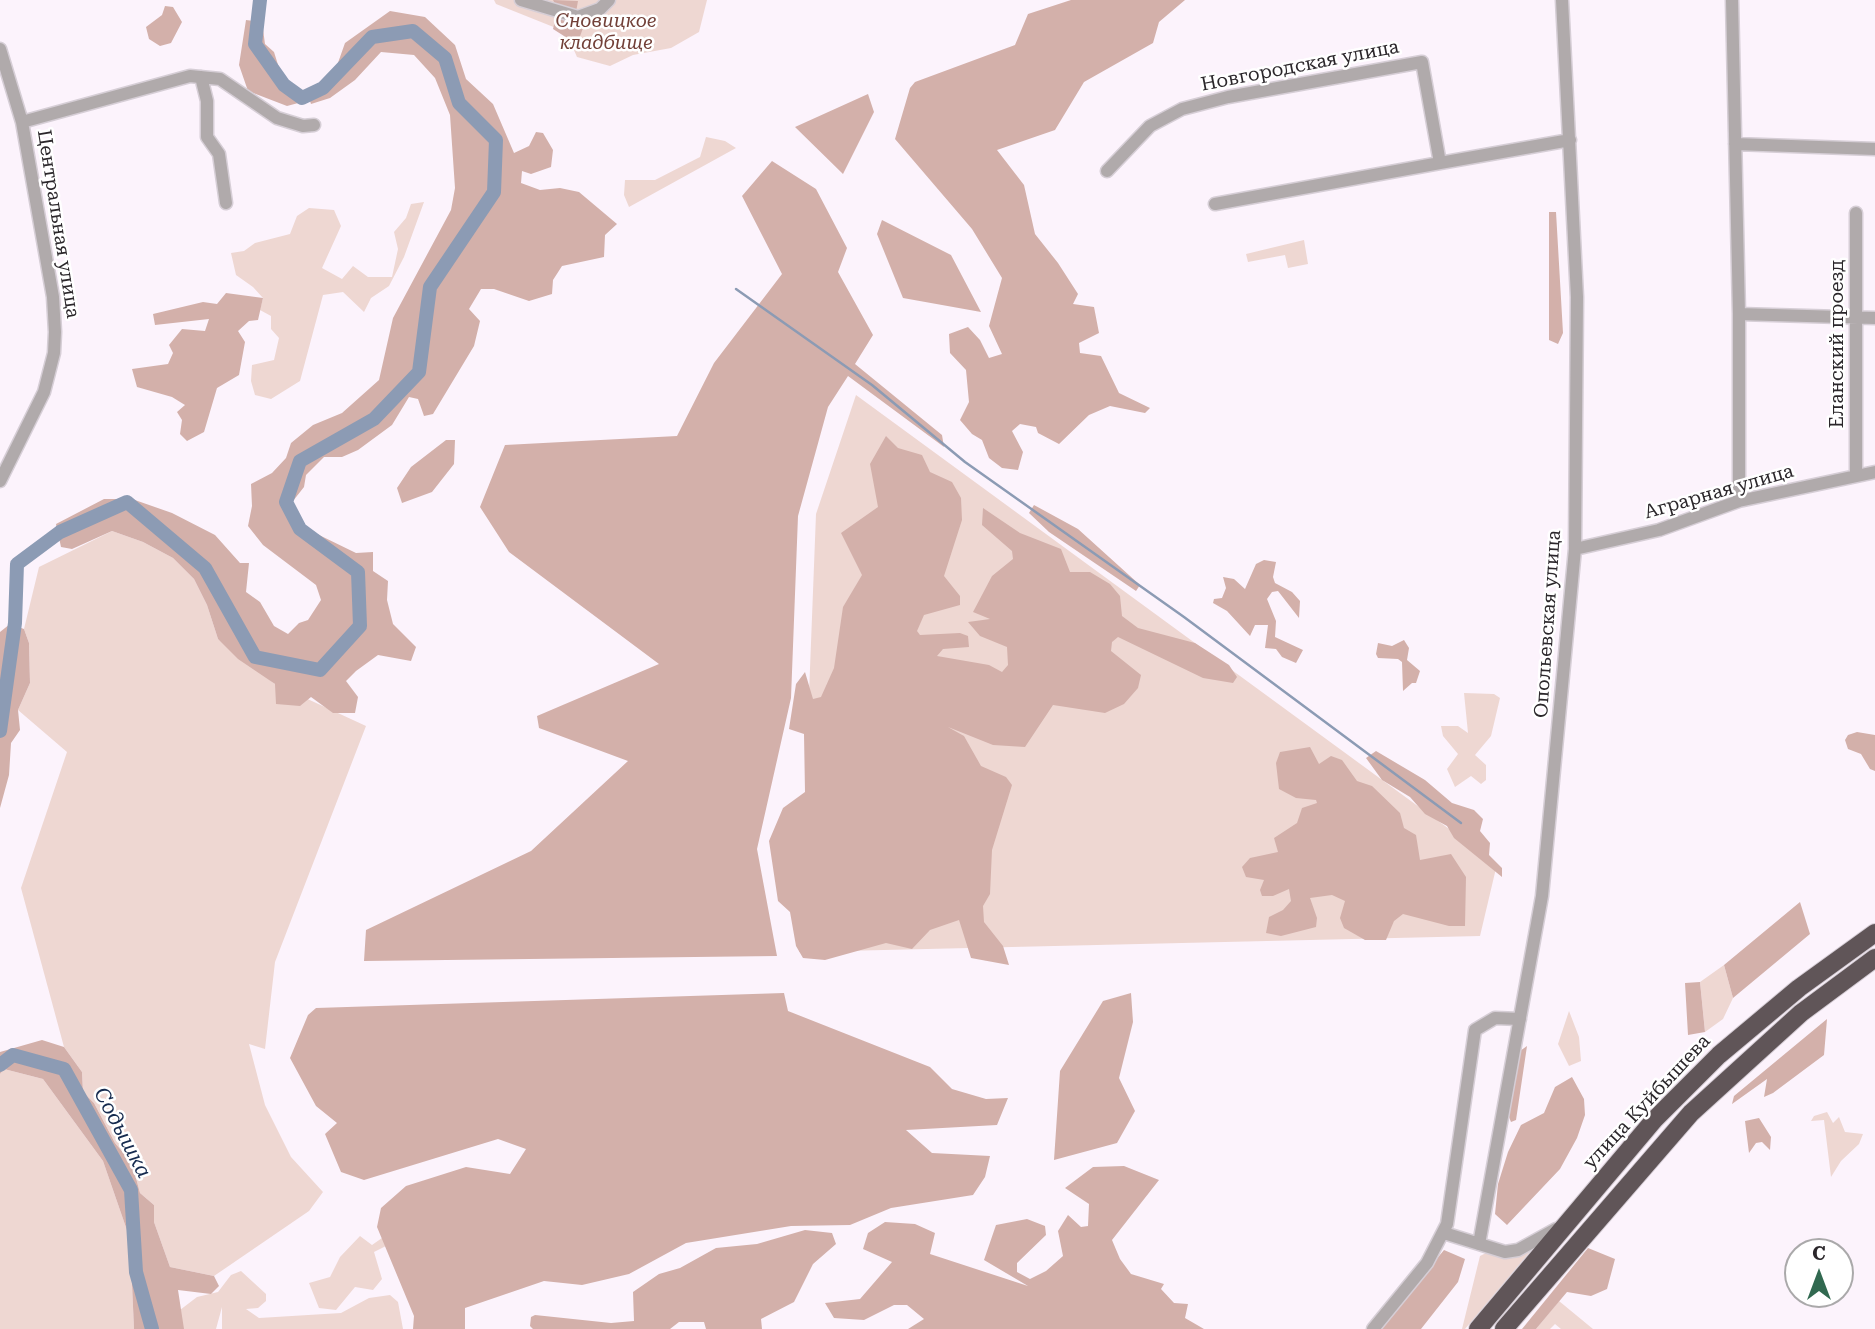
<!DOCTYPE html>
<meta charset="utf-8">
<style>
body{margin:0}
#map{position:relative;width:1875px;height:1329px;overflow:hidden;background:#fcf3fc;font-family:"Roboto Serif",serif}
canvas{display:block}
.north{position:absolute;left:1784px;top:1238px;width:70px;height:70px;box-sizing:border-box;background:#fff;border:2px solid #aaa9aa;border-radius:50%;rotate:0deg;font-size:19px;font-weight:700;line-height:28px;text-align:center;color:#2b272b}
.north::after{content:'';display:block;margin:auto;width:24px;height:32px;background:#316950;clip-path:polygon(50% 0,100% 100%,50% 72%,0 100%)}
</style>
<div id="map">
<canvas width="1875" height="1329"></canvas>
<div class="north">С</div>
</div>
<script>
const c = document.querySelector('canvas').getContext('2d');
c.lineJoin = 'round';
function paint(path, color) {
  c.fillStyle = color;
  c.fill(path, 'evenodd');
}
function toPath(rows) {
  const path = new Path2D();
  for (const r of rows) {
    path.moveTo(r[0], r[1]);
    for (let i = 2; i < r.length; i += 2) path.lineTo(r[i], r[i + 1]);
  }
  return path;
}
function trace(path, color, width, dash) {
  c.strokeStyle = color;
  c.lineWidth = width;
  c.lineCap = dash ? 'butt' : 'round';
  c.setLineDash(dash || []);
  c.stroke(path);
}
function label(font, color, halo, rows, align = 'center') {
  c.font = font + ' "Roboto Serif",serif';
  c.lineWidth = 5;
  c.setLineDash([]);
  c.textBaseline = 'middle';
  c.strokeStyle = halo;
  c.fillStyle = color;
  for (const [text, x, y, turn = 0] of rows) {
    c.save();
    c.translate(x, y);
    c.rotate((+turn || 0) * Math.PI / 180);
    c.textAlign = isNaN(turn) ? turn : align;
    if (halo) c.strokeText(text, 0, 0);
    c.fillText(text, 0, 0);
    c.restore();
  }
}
const green = toPath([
 [494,0,707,0,699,32,671,48,633,55,610,66,577,57,566,32,496,4],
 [706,137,725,141,736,148,629,207,624,195,625,180,655,180,700,157],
 [424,202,404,257,389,286,371,298,364,312,343,292,323,295,300,381,271,399,255,395,251,381,252,365,274,360,279,338,271,329,271,316,260,310,263,298,253,287,236,275,231,253,244,251,255,243,290,234,297,216,309,208,334,210,341,226,322,268,342,279,353,266,368,277,392,277,398,249,394,232,406,218,411,204],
 [1304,240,1308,264,1288,268,1285,255,1248,262,1246,254],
 [856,395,1497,864,1480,936,799,952,816,514],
 [112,531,143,542,173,558,194,579,207,605,218,639,275,684,366,726,275,962,265,1049,249,1044,265,1105,291,1157,323,1192,309,1211,214,1276,170,1267,154,1222,154,1205,140,1193,132,1163,115,1143,94,1103,83,1092,82,1072,64,1047,21,888,67,752,18,710,30,683,29,643,24,629,39,567],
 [1464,693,1494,694,1500,698,1491,736,1475,755,1486,765,1486,780,1481,784,1471,776,1455,787,1447,769,1458,754,1443,736,1441,726,1458,726,1468,733],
 [1724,965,1733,998,1723,1019,1705,1032,1700,982],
 [1569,1011,1579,1037,1581,1061,1569,1066,1558,1044],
 [4,1069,43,1079,103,1161,130,1239,134,1329,0,1329,0,1074],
 [1827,1112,1833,1123,1839,1117,1845,1132,1863,1134,1859,1144,1841,1161,1831,1177,1824,1120,1811,1121,1814,1116],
 [360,1236,372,1245,382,1238,388,1245,374,1252,382,1279,373,1290,355,1287,336,1310,319,1308,309,1283,330,1277,340,1257],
 [1534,1247,1465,1329,1462,1329,1480,1256,1486,1253,1512,1257],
 [241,1271,266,1294,266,1301,258,1308,246,1309,259,1318,341,1313,369,1298,390,1295,398,1302,403,1329,222,1329,222,1307,216,1329,182,1329,180,1310,197,1297,218,1292,231,1275],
 [1559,1301,1593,1329,1561,1329,1555,1324,1550,1329,1536,1329]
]);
const forest = toPath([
 [553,0,578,1,576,12,583,28,575,50,569,46,564,36,553,29,558,9],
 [1071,0,1185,0,1159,22,1153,43,1084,82,1055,130,997,150,1024,185,1035,234,1058,263,1078,294,1073,304,1094,307,1099,333,1079,343,1080,353,1101,356,1119,393,1150,408,1145,413,1110,406,1089,415,1059,444,1038,433,1036,427,1020,424,1012,431,1023,452,1018,470,1002,468,989,458,982,440,972,434,960,420,969,402,966,370,950,353,949,334,968,327,980,340,989,358,1002,354,989,326,1002,278,972,229,895,139,910,88,915,82,1015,45,1028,14],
 [165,6,173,7,182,22,171,43,160,46,149,39,146,27,162,15],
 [390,11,425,17,455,45,466,79,493,104,514,153,529,146,536,132,543,133,553,150,551,167,531,174,522,171,521,183,540,190,560,188,579,192,617,224,605,235,604,257,562,266,553,280,552,294,529,301,494,289,481,289,469,309,480,321,474,346,433,414,424,416,418,399,409,397,392,425,358,450,342,457,324,457,306,475,304,487,293,501,287,502,300,529,317,534,356,553,373,552,373,571,388,581,387,600,393,624,416,647,411,661,378,655,356,671,346,681,358,697,355,713,333,713,311,697,300,706,276,704,275,684,238,659,218,639,207,605,194,579,173,558,143,542,112,531,72,549,61,547,56,524,104,499,132,499,172,513,215,535,240,563,249,563,246,592,260,602,274,626,288,634,299,623,308,620,321,600,316,585,263,545,248,526,252,506,251,484,272,473,286,458,291,443,313,425,342,413,379,380,393,318,451,210,455,188,450,115,435,78,414,55,381,52,355,80,330,98,311,104,309,98,328,91,345,43],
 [246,20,262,22,265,44,274,52,279,68,302,102,287,106,248,91,239,65],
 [868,94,874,112,843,174,795,127],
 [772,161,816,189,847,248,838,272,873,335,855,364,942,435,944,447,848,376,828,407,798,516,791,698,757,849,777,956,364,961,366,930,531,851,628,761,539,728,537,716,659,664,509,552,480,507,505,445,677,436,714,363,782,274,742,196],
 [1549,212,1556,212,1563,333,1558,344,1549,340],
 [882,220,951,255,981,312,903,298,877,234],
 [226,293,263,298,258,320,249,321,238,331,245,342,239,375,217,388,204,432,187,441,180,434,182,420,177,412,185,405,172,397,137,387,132,369,168,364,173,353,169,345,182,329,205,331,209,319,155,325,153,314,203,302,217,304],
 [886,436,898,448,922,455,930,472,952,482,961,498,962,520,944,576,960,596,960,605,924,615,917,631,920,635,960,633,968,636,969,647,943,649,937,656,989,665,1002,672,1008,665,1007,647,980,636,968,622,990,619,973,612,992,576,1013,559,1012,551,982,525,983,508,1020,533,1061,549,1070,572,1090,572,1110,584,1120,596,1122,616,1138,628,1195,643,1229,665,1237,677,1233,683,1203,678,1118,637,1112,642,1111,651,1141,675,1138,688,1124,704,1105,713,1053,705,1025,747,993,745,948,727,964,736,981,766,1006,777,1012,785,992,850,990,894,983,906,984,922,1003,946,1009,965,971,958,959,920,930,930,912,949,886,943,825,960,803,958,796,946,790,912,778,901,769,841,783,808,805,792,804,734,789,729,796,684,805,672,813,699,821,697,834,668,843,607,862,575,841,533,878,507,870,464],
 [446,440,455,440,454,464,432,492,402,503,397,488,411,467],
 [1034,505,1078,529,1140,585,1136,591,1049,532,1029,513],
 [1264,560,1276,562,1273,577,1275,583,1292,592,1300,601,1299,618,1278,591,1272,592,1267,599,1276,621,1275,637,1303,650,1296,663,1282,657,1276,649,1265,648,1268,625,1255,625,1250,636,1227,611,1213,603,1214,599,1222,598,1226,588,1223,577,1234,579,1245,589,1256,564],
 [10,624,24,629,29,643,30,683,18,710,20,730,11,743,9,775,0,808,0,632],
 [1404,640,1409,648,1407,660,1420,671,1416,683,1412,683,1403,691,1402,662,1398,659,1378,658,1376,654,1378,643,1392,646],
 [1857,732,1875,735,1875,771,1870,769,1861,754,1848,749,1845,740,1848,735],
 [1310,747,1319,764,1331,756,1342,760,1357,781,1372,786,1400,813,1404,828,1416,835,1420,860,1451,854,1466,877,1465,926,1449,926,1403,914,1394,921,1386,940,1365,940,1344,928,1340,918,1345,901,1332,895,1310,898,1317,918,1316,927,1281,936,1266,933,1269,917,1283,910,1291,901,1289,889,1273,896,1262,896,1260,890,1264,880,1246,877,1242,867,1250,858,1278,852,1274,838,1297,823,1302,808,1317,803,1316,800,1296,798,1279,789,1276,763,1280,752],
 [1376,751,1425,780,1452,803,1474,810,1483,819,1480,831,1490,843,1489,855,1502,868,1502,877,1454,838,1447,826,1425,814,1410,797,1382,780,1366,758],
 [1800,902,1810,934,1733,998,1724,965],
 [1700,982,1705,1032,1688,1035,1685,983],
 [784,993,788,1011,930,1067,952,1089,986,1099,1008,1098,997,1125,906,1130,932,1153,990,1156,985,1177,973,1195,891,1208,850,1225,791,1226,686,1243,629,1274,582,1285,544,1281,465,1308,465,1329,413,1329,414,1316,377,1227,381,1208,406,1186,466,1167,510,1174,526,1149,498,1139,364,1180,341,1172,325,1134,337,1123,316,1106,290,1058,308,1015,316,1008],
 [1131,993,1133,1022,1119,1078,1135,1111,1117,1143,1054,1160,1060,1071,1103,1001],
 [1827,1019,1824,1055,1773,1093,1764,1097,1767,1079,1732,1104,1734,1096],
 [42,1040,64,1047,82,1072,83,1092,94,1103,115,1143,132,1163,140,1193,154,1205,154,1222,170,1267,214,1276,219,1286,211,1294,178,1290,184,1329,134,1329,130,1239,103,1161,43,1079,4,1069,0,1074,0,1052],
 [1527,1046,1516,1120,1511,1122,1509,1117,1520,1051],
 [1572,1077,1584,1099,1585,1115,1577,1138,1560,1169,1507,1225,1495,1214,1498,1184,1508,1152,1521,1125,1544,1113,1555,1087],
 [1759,1118,1771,1137,1770,1150,1762,1142,1756,1143,1749,1153,1745,1121],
 [1124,1166,1159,1180,1112,1240,1120,1259,1131,1274,1164,1284,1161,1289,1174,1303,1188,1304,1185,1318,1204,1329,1217,1329,908,1329,924,1319,907,1305,894,1305,864,1320,834,1318,825,1303,860,1299,892,1262,863,1249,868,1233,885,1222,915,1224,935,1233,930,1254,1028,1286,984,1260,996,1225,1027,1219,1045,1226,1046,1235,1017,1263,1017,1272,1030,1279,1046,1271,1063,1256,1058,1231,1068,1215,1081,1227,1088,1226,1089,1204,1065,1188,1093,1167],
 [805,1230,832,1233,836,1244,813,1264,794,1302,761,1319,762,1329,706,1329,704,1322,679,1322,670,1329,533,1329,530,1326,531,1317,535,1315,611,1323,634,1321,633,1292,659,1274,680,1268,716,1248,757,1244],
 [1588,1248,1615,1259,1607,1289,1591,1296,1567,1292,1536,1329,1522,1329],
 [1444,1250,1465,1259,1458,1282,1421,1329,1379,1329]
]);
const stream = toPath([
 [736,289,872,385,965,462,1184,617,1461,823]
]);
const river = toPath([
 [0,731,15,623,17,564,60,532,127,502,205,568,255,657,320,670,360,626,358,572,300,529,286,502,300,461,374,419,419,372,430,287,494,192,496,140,459,103,445,58,413,31,372,37,323,88,302,98,284,85,255,44,260,0],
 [0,1065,13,1055,64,1069,131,1190,136,1272,152,1329]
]);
const minor = toPath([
 [521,0,578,17,600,9,609,0],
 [1732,0,1739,314,1739,501],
 [0,49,22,122,53,297,55,332,54,353,44,392,0,481],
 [201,77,207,101,207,137,219,154,226,203],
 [22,122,190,76,220,79,277,118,303,126,314,125],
 [1735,144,1875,149],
 [1107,171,1150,126,1182,109,1228,97,1422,62,1440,163,1570,140],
 [1215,204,1440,163],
 [1739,314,1875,318],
 [1856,476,1856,213],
 [1575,549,1659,530,1739,501,1875,472],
 [1444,1233,1505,1252,1518,1250,1556,1229],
 [1479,1244,1542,896,1575,549,1577,297,1562,0],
 [1373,1329,1427,1263,1447,1224,1475,1030,1495,1018,1520,1019]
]);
const highway = toPath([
 [1478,1329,1654,1120,1719,1055,1799,988,1875,933],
 [1504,1329,1691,1113,1801,1013,1875,958]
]);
const parkNames = [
 ["Сновицкое",606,21],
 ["кладбище",606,43]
];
const streetNames = [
 ["Новгородская улица",1300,66,-11],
 ["Центральная улица",58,224,81],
 ["Еланский проезд",1837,344,-90],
 ["Аграрная улица",1719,492,-16],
 ["Опольевская улица",1548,624,-86],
 ["улица Куйбышева",1647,1102,-47]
];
const waterNames = [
 ["Содышка",122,1133,62]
];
paint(green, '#eed7d2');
paint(forest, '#d3b0aa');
trace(stream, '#8c9bb4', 2.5);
trace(river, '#8c9bb4', 14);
trace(minor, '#d6ced6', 15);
trace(highway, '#d6ced6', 20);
trace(minor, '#b0aaab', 12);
trace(highway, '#605558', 18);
label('italic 19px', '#724038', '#fff', parkNames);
label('19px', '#2b272b', '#fff', streetNames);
label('italic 21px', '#152a4e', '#fff', waterNames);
</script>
